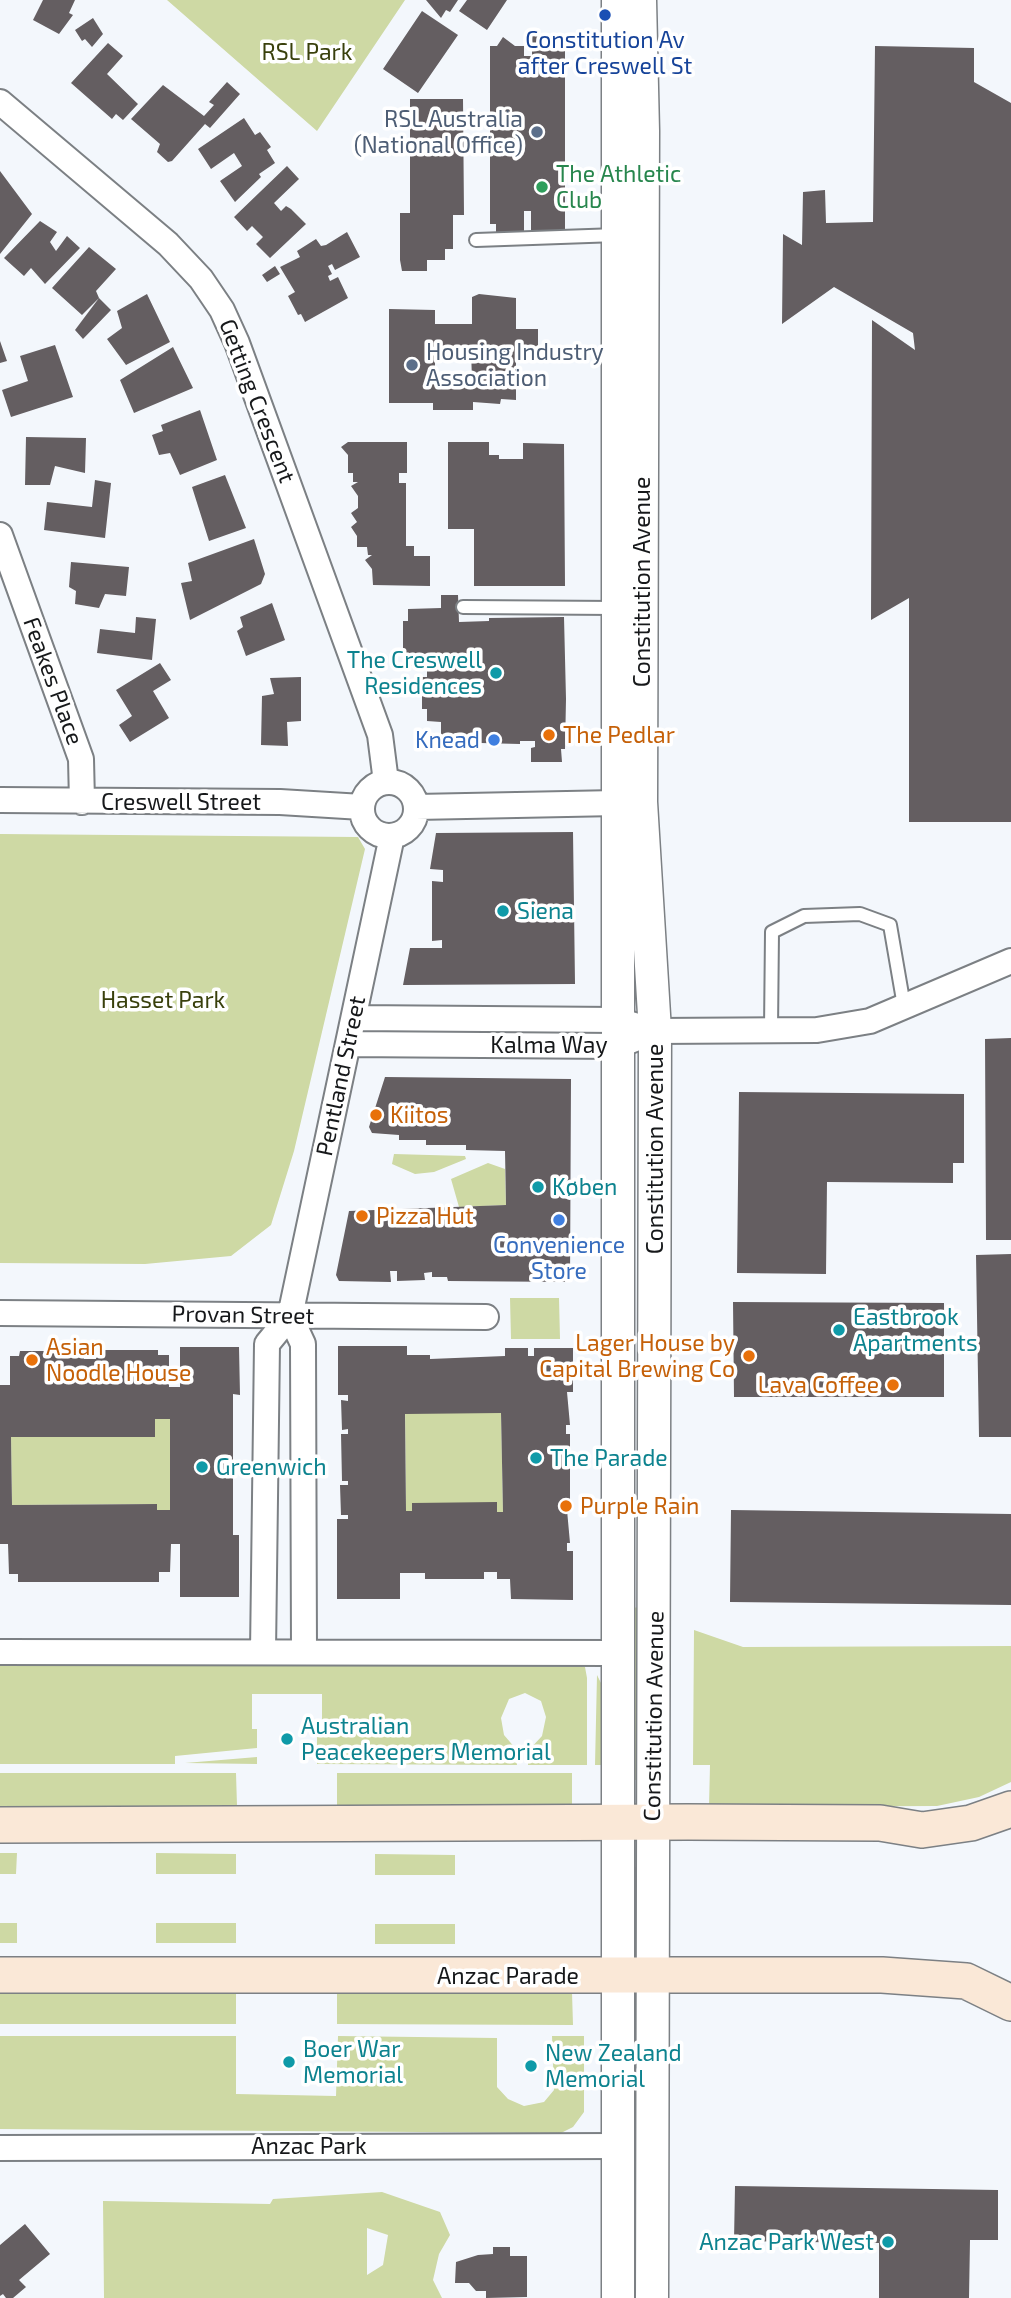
<!DOCTYPE html>
<meta charset="utf-8">
<style>
body{margin:0}
canvas{display:block;background:#f3f7fc}
</style>
<canvas width="1011" height="2298"></canvas>
<script>
const c = document.querySelector('canvas').getContext('2d');
c.lineJoin = 'round';
function paint(path, color) {
  c.fillStyle = color;
  c.fill(path, 'evenodd');
}
function toPath(rows) {
  const path = new Path2D();
  for (const r of rows) {
    if (r.length === 3) {
      path.moveTo(r[0] + r[2], r[1]);
      path.arc(r[0], r[1], r[2], 0, 2 * Math.PI);
      continue;
    }
    path.moveTo(r[0], r[1]);
    for (let i = 2; i < r.length; i += 2) path.lineTo(r[i], r[i + 1]);
  }
  return path;
}
function trace(path, color, width, dash) {
  c.strokeStyle = color;
  c.lineWidth = width;
  c.lineCap = dash ? 'butt' : 'round';
  c.setLineDash(dash || []);
  c.stroke(path);
}
function label(font, color, halo, rows, align = 'center') {
  c.font = font + ' "Exo 2",sans-serif';
  c.lineWidth = 7;
  c.setLineDash([]);
  c.textBaseline = 'middle';
  c.strokeStyle = halo;
  c.fillStyle = color;
  for (const [text, x, y, turn = 0] of rows) {
    c.save();
    c.translate(x, y);
    c.rotate((+turn || 0) * Math.PI / 180);
    c.textAlign = isNaN(turn) ? turn : align;
    if (halo) c.strokeText(text, 0, 0);
    c.fillText(text, 0, 0);
    c.restore();
  }
}
const green = toPath([
 [167,0,405,0,317,131],
 [0,834,358,837,365,849,294,1151,271,1225,231,1256,145,1264,0,1263],
 [394,1154,465,1156,466,1159,434,1172,415,1174,392,1164],
 [488,1163,505,1169,506,1205,459,1207,451,1179],
 [510,1298,559,1298,560,1339,511,1339],
 [405,1402,501,1413,503,1512,472,1526,472,1579,436,1579,436,1528,406,1511],
 [155,1419,170,1419,170,1510,157,1510,156,1504,12,1505,11,1437,155,1437],
 [646,1607,636,1671,636,1780,626,1780,627,1608],
 [694,1630,743,1647,1011,1646,1011,1782,979,1797,937,1806,709,1807,710,1765,693,1765],
 [0,1664,578,1665,585,1667,587,1678,587,1765,528,1765,528,1751,542,1736,546,1717,541,1701,525,1693,509,1699,501,1718,504,1735,516,1749,517,1765,317,1764,317,1729,322,1729,322,1694,252,1694,252,1729,257,1729,257,1748,175,1756,175,1764,0,1764],
 [597,1675,603,1687,606,1765,595,1765],
 [257,1757,257,1764,185,1763],
 [0,1773,236,1773,237,1806,0,1806],
 [337,1773,572,1773,572,1806,337,1806],
 [0,1853,17,1853,16,1874,0,1874],
 [156,1853,236,1854,236,1874,156,1874],
 [375,1854,455,1855,455,1875,375,1875],
 [0,1923,17,1923,17,1943,0,1943],
 [156,1923,236,1923,236,1943,156,1943],
 [375,1924,455,1924,455,1944,375,1944],
 [0,1991,236,1991,236,2024,0,2024],
 [337,1991,572,1992,573,2025,337,2024],
 [0,2036,236,2036,236,2094,336,2096,338,2036,497,2038,497,2087,508,2099,524,2106,544,2102,554,2090,552,2036,584,2036,584,2112,573,2127,561,2133,0,2129],
 [382,2192,440,2212,450,2235,439,2254,433,2280,442,2298,104,2298,103,2201,270,2204,273,2199],
 [367,2228,388,2235,383,2265,367,2275]
]);
const building = toPath([
 [43,0,75,0,69,13,73,15,59,34,33,20],
 [426,0,458,0,450,12,446,10,441,18],
 [467,0,507,0,487,30,459,11],
 [422,11,458,35,418,93,383,69],
 [93,18,103,34,92,47,85,39,82,41,75,30],
 [532,36,565,36,565,232,531,233,531,211,524,211,524,233,496,232,496,224,490,224,490,46,497,46,503,37,515,46,524,46,524,56,532,56],
 [108,43,123,56,107,74,138,104,123,120,116,114,112,119,71,83],
 [875,46,974,48,974,82,1011,103,1011,822,909,822,909,598,871,620,872,320,915,350,913,333,834,287,782,324,783,234,802,245,803,192,825,190,826,223,873,222],
 [227,82,240,94,210,128,205,124,172,161,168,162,157,152,160,144,131,119,163,85,204,116,214,105,209,102],
 [410,99,463,99,464,215,453,215,453,249,445,249,445,260,427,260,427,271,402,271,400,260,400,213,410,213],
 [244,118,255,135,260,132,271,147,267,150,275,163,259,174,261,177,235,202,220,181,242,166,234,153,211,169,198,149],
 [287,166,299,179,274,203,281,211,286,206,291,209,306,224,270,258,256,244,263,237,252,226,247,231,234,217],
 [0,171,32,214,0,254],
 [40,221,57,232,50,242,56,251,67,236,80,248,45,284,31,268,24,276,4,258],
 [347,232,360,257,335,270,332,264,328,266,332,274,328,276,330,281,338,277,348,298,305,322,301,314,298,315,288,296,295,292,280,267,300,257,297,251,316,239,321,246,326,245],
 [89,247,116,269,96,291,99,298,82,315,52,288],
 [275,266,280,274,267,282,262,275],
 [147,294,170,342,126,365,107,339,122,328,117,311],
 [479,294,516,298,516,329,538,329,538,347,516,347,516,400,501,399,500,404,473,402,473,410,433,410,433,403,389,403,389,309,435,310,435,324,472,324,472,297],
 [435,351,471,351,472,379,435,379],
 [99,298,111,310,83,339,75,330],
 [0,341,7,361,0,363],
 [55,345,73,397,11,417,2,390,28,381,20,356],
 [173,347,193,388,134,413,120,380],
 [200,410,217,460,180,475,170,453,159,455,152,435,163,431,161,425],
 [26,437,86,438,85,473,55,466,50,485,25,485],
 [348,442,407,442,407,473,399,473,399,483,406,483,406,546,414,546,414,556,430,556,430,586,373,585,372,569,365,560,372,555,368,555,367,547,357,547,357,536,351,527,357,522,351,513,358,508,358,496,351,486,358,482,353,482,353,473,348,473,348,455,341,447],
 [448,442,489,442,489,455,499,455,499,459,523,459,523,443,564,444,565,586,474,586,474,529,448,529],
 [225,475,246,528,209,541,192,487],
 [95,480,111,483,105,538,44,530,47,502,92,507],
 [254,539,265,574,261,584,190,620,181,583,192,581,188,563],
 [71,562,129,567,126,596,105,594,99,608,75,604,76,591,69,587],
 [441,595,458,595,459,622,489,621,489,618,564,617,566,699,565,749,561,749,562,762,531,762,531,748,535,747,535,741,520,741,520,744,441,742,441,722,427,721,427,709,422,709,422,677,427,677,427,666,408,666,408,654,403,654,403,621,408,621,408,609,441,608],
 [272,603,285,640,246,656,237,631,243,627,240,617],
 [136,617,156,619,152,660,97,653,100,629,135,633],
 [160,663,171,680,153,691,169,718,130,742,119,725,132,716,116,690],
 [301,677,301,721,287,722,288,746,261,745,262,696,274,694,270,678],
 [573,832,575,984,403,985,410,948,442,948,442,940,432,941,432,881,443,882,443,870,430,869,436,833],
 [1011,1038,1011,1240,986,1240,985,1039],
 [385,1077,571,1079,570,1282,448,1281,447,1277,432,1277,432,1272,424,1273,425,1280,397,1281,397,1271,390,1271,391,1282,339,1281,336,1275,349,1211,506,1205,505,1151,466,1150,466,1145,426,1145,426,1140,399,1140,399,1135,372,1133,369,1127],
 [739,1092,964,1094,964,1163,953,1163,953,1183,827,1182,826,1274,737,1273],
 [1011,1254,1011,1437,979,1437,976,1255],
 [733,1302,944,1303,944,1397,734,1397],
 [338,1346,407,1346,407,1355,430,1355,430,1359,505,1356,505,1348,528,1348,528,1356,534,1356,534,1348,573,1348,573,1392,567,1392,570,1425,566,1425,566,1434,570,1434,570,1510,567,1510,570,1543,567,1543,567,1551,573,1551,573,1600,511,1599,510,1579,497,1579,497,1572,484,1572,484,1579,425,1579,425,1573,400,1573,400,1599,337,1599,337,1519,348,1519,348,1515,341,1515,340,1485,348,1485,348,1481,342,1481,341,1434,348,1434,348,1429,342,1430,341,1400,348,1401,348,1395,338,1395],
 [501,1413,503,1512,497,1512,497,1502,412,1503,412,1511,406,1511,405,1414],
 [180,1347,239,1347,240,1395,233,1394,233,1535,239,1535,239,1597,180,1597,180,1544,171,1544,170,1572,159,1572,159,1582,18,1582,18,1574,9,1574,8,1544,0,1544,0,1385,10,1385,10,1356,19,1356,20,1351,80,1351,84,1359,96,1359,97,1350,158,1350,158,1355,169,1355,169,1387,180,1387],
 [155,1419,170,1419,170,1510,157,1510,157,1504,12,1505,11,1437,155,1437],
 [731,1510,1011,1514,1011,1605,730,1602],
 [735,2186,998,2190,998,2240,970,2240,969,2298,879,2298,879,2243,734,2241],
 [25,2224,50,2254,19,2280,26,2287,13,2298,6,2298,3,2294,0,2296,0,2245],
 [493,2247,510,2247,510,2256,527,2256,527,2297,486,2298,486,2291,476,2291,469,2283,455,2283,456,2262,478,2255,493,2254]
]);
const service = toPath([
 [476,240,617,235],
 [463,607,617,608],
 [771,1029,772,932,804,916,860,914,890,925,904,1006]
]);
const minor = toPath([
 [0,102,168,244,201,279,222,310,237,343,380,735,386,782],
 [0,535,81,759,82,802],
 [389,809,27],
 [0,800,280,802,362,807],
 [416,807,617,803],
 [354,1018,617,1020,655,1031,817,1030,870,1021,1011,961],
 [348,1044,617,1046,635,1039],
 [0,1313,486,1317],
 [290,1316,303,1344,304,1652],
 [0,1652,617,1653],
 [263,1652,267,1344,290,1316,392,836],
 [0,2148,618,2146]
]);
const tertiary = toPath([
 [640,0,643,131,641,802,655,1031,652,2298],
 [618,2298,618,0]
]);
const secondary = toPath([
 [0,1825,688,1822,880,1823,922,1830,971,1823,1011,1809],
 [0,1975,882,1975,966,1981,1011,2003]
]);
const markers = [
 [605,15,7,"#1a4fb4"],
 [537,132,7,"#5c6f8a"],
 [542,187,7,"#2e9e5b"],
 [412,365,7,"#5c6f8a"],
 [496,673,7,"#0f9aa8"],
 [549,735,7,"#e8710a"],
 [494,740,7,"#3f7fe0"],
 [503,911,7,"#0f9aa8"],
 [376,1115,7,"#e8710a"],
 [538,1187,7,"#0f9aa8"],
 [362,1216,7,"#e8710a"],
 [559,1220,7,"#3f7fe0"],
 [839,1330,7,"#0f9aa8"],
 [749,1356,7,"#e8710a"],
 [32,1360,7,"#e8710a"],
 [893,1385,7,"#e8710a"],
 [536,1458,7,"#0f9aa8"],
 [202,1467,7,"#0f9aa8"],
 [566,1506,7,"#e8710a"],
 [287,1739,7,"#0f9aa8"],
 [289,2062,7,"#0f9aa8"],
 [531,2066,7,"#0f9aa8"],
 [888,2242,7,"#0f9aa8"]
];
const transitNames = [
 ["Constitution Av",605,40],
 ["after Creswell St",605,66]
];
const parkNames = [
 ["RSL Park",307,52],
 ["Hasset Park",163,1000]
];
const serviceNames = [
 ["RSL Australia",523,119],
 ["(National Office)",523,145],
 ["Housing Industry",426,352,"left"],
 ["Association",426,378,"left"]
];
const leisureNames = [
 ["The Athletic",556,174],
 ["Club",556,200]
];
const streetNames = [
 ["Getting Crescent",257,401,69],
 ["Constitution Avenue",642,582,-90],
 ["Feakes Place",53,681,70],
 ["Creswell Street",181,802],
 ["Kalma Way",549,1045],
 ["Pentland Street",341,1076,-78],
 ["Constitution Avenue",655,1149,-90],
 ["Provan Street",243,1315,1],
 ["Constitution Avenue",654,1716,-89],
 ["Anzac Parade",508,1976],
 ["Anzac Park",309,2146]
];
const cultureNames = [
 ["The Creswell",482,660,"right"],
 ["Residences",482,686,"right"],
 ["Siena",517,911],
 ["Køben",552,1187],
 ["Eastbrook",853,1317],
 ["Apartments",853,1343],
 ["The Parade",550,1458],
 ["Greenwich",216,1467],
 ["Australian",301,1726],
 ["Peacekeepers Memorial",301,1752],
 ["Boer War",303,2049],
 ["Memorial",303,2075],
 ["New Zealand",545,2053],
 ["Memorial",545,2079],
 ["Anzac Park West",874,2242,"right"]
];
const foodNames = [
 ["The Pedlar",563,735],
 ["Kiitos",390,1115],
 ["Pizza Hut",376,1216],
 ["Lager House by",735,1343,"right"],
 ["Capital Brewing Co",735,1369,"right"],
 ["Asian",46,1347],
 ["Noodle House",46,1373],
 ["Lava Coffee",879,1385,"right"],
 ["Purple Rain",580,1506]
];
const shopNames = [
 ["Knead",480,740],
 ["Convenience",559,1245,"center"],
 ["Store",559,1271,"center"]
];
paint(green, '#ced9a4');
paint(building, '#645e61');
trace(service, '#7c8084', 16);
trace(minor, '#7c8084', 28);
trace(tertiary, '#7c8084', 35);
trace(secondary, '#7c8084', 38);
trace(service, '#fff', 12);
trace(minor, '#fff', 24);
trace(tertiary, '#fff', 32);
trace(secondary, '#fae8d7', 35);
for (const [x, y, r, color] of markers) {
  const dot = new Path2D();
  dot.arc(x, y, r, 0, 2 * Math.PI);
  c.fillStyle = color;
  c.fill(dot);
  trace(dot, '#fff', 2.5);
}
label('23px', '#164399', '#fff', transitNames);
label('23px', '#39400c', '#fff', parkNames);
label('23px', '#4e5e75', '#fff', serviceNames, 'right');
label('23px', '#27864d', '#fff', leisureNames, 'left');
label('23px', '#16181a', '#fff', streetNames);
label('23px', '#0d838f', '#fff', cultureNames, 'left');
label('23px', '#c56008', '#fff', foodNames, 'left');
label('23px', '#366cbe', '#fff', shopNames, 'right');
</script>
